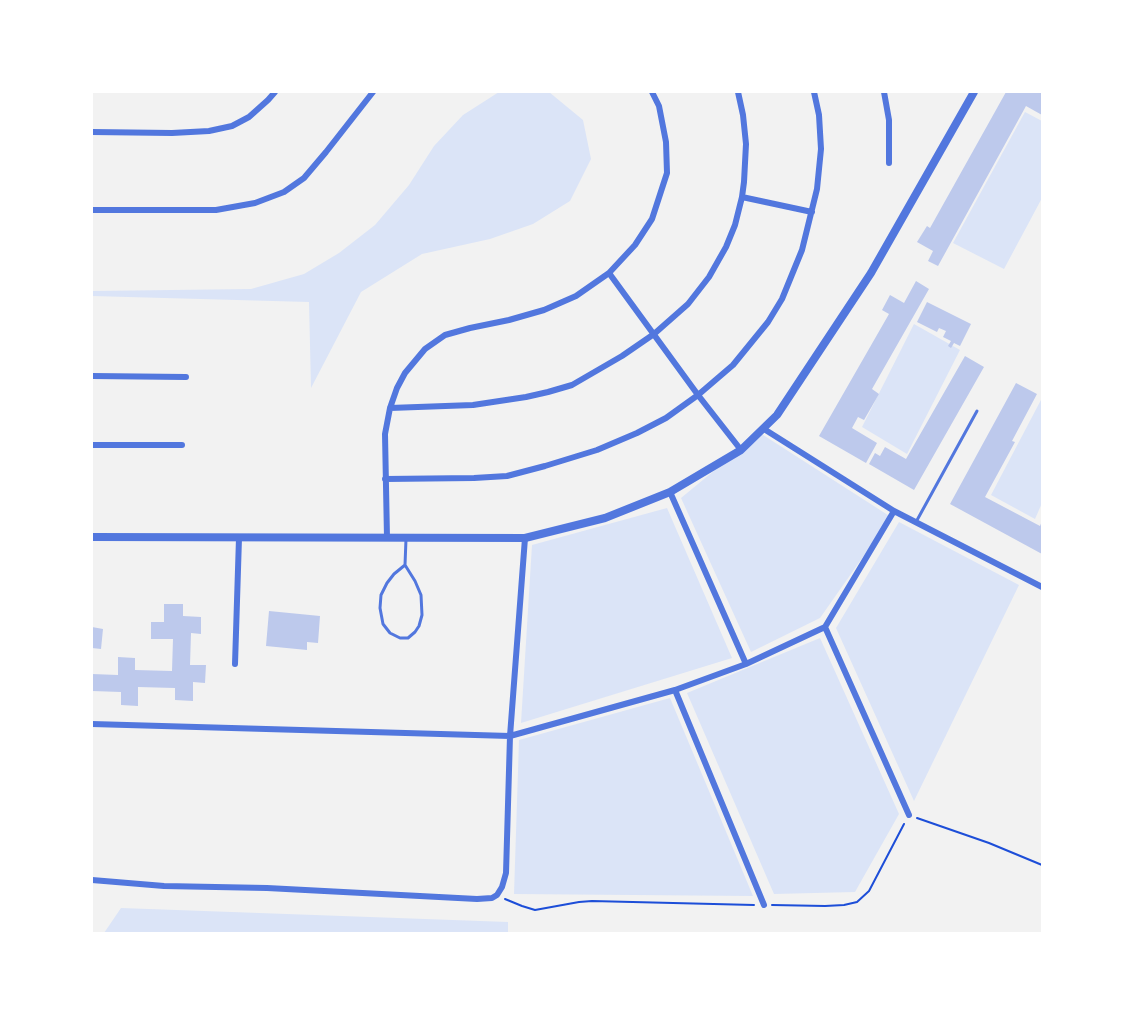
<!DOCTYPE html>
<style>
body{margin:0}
#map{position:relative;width:1134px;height:1025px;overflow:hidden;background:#f2f2f2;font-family:"Noto Sans",sans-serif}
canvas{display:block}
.frame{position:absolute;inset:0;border:93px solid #fff;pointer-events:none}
</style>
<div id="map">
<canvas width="1134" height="1025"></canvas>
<div class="frame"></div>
</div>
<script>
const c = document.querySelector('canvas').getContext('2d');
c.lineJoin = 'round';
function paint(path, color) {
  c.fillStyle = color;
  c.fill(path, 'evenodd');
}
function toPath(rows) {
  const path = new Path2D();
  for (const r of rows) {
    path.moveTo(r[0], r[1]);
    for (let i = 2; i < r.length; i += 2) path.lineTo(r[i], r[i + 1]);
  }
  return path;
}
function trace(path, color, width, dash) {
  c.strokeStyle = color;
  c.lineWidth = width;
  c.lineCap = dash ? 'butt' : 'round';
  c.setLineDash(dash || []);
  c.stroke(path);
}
const green = toPath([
 [499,92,549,92,583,120,591,159,570,201,533,224,490,239,422,254,361,292,311,388,309,302,92,296,92,291,251,289,304,274,339,253,375,225,409,185,434,146,463,115],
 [1025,112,1042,121,1042,198,1004,269,953,243],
 [914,324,960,350,907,454,862,427],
 [1042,398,1042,503,1035,519,991,495],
 [760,433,891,517,820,618,751,652,681,498],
 [667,508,732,658,521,723,532,545],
 [899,522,1019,585,914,801,836,628],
 [820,638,899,814,855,892,774,894,687,693],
 [670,698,753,896,514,894,519,740],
 [121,908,508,922,508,933,104,933]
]);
const building = toPath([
 [1006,92,1042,92,1042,115,1026,106,938,266,928,261,933,251,917,242,927,226,930,228],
 [916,281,929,289,872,389,879,394,864,420,858,417,852,428,877,443,866,463,819,436,889,314,882,310,890,295,904,303],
 [927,302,971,324,960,346,954,343,951,348,948,346,951,341,943,337,946,331,939,328,937,332,917,322],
 [965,356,984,367,914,490,869,464,875,453,880,456,885,447,906,459],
 [1016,383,1037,394,1012,441,1015,442,985,497,1040,526,1042,521,1042,554,950,504],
 [164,604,183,604,183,616,201,617,201,634,191,633,190,665,206,665,205,683,193,682,193,701,175,700,175,688,138,687,138,706,121,705,121,692,92,691,92,674,118,675,118,657,135,658,135,670,172,671,173,639,151,639,151,622,164,622],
 [269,611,320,616,318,643,307,642,307,650,266,646],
 [92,627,103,629,101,649,92,648]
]);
const path = toPath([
 [917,818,989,843,1042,865],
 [505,899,522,906,535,910,579,902,592,901,754,905],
 [772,905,825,906,844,905,857,902,869,891,904,824]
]);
const service = toPath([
 [916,522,977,411],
 [405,565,394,574,387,583,381,595,380,608,383,624,390,633,400,638,408,638,415,632,419,626,422,615,421,595,415,581,405,565,406,539]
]);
const minor = toPath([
 [884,92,889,120,889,163],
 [92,132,172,133,209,131,232,126,249,117,268,100,275,92],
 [742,197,812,212],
 [92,210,216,210,255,203,284,192,304,178,326,152,373,92],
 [609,273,698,395,741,450],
 [92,376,186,377],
 [390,408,473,405,526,397,548,392,572,385,622,356,654,334,688,304,709,277,726,247,735,225,742,197,744,182,746,144,743,115,738,92],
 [764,429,894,511,1042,587],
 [92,445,182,445],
 [385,479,474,478,507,476,545,466,597,450,637,433,666,418,698,395,733,365,768,322,782,299,802,250,817,189,821,149,819,115,814,92],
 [670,492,746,664],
 [387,538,385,434,390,408,397,388,405,373,425,349,445,335,470,328,509,320,544,310,576,296,609,273,635,245,652,219,667,173,666,142,659,106,652,92],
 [825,627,909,815],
 [235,664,239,538],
 [675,690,764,905],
 [92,724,510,736,675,690,746,664,825,627,894,511],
 [92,880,164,886,267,888,477,899,492,898,497,895,502,887,506,873,510,736,525,538]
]);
const tertiary = toPath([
 [92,537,525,538,605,518,670,492,741,450,777,415,871,273,974,92]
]);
paint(green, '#dbe4f7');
paint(building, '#bdc9ec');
trace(path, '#1d4ed8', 2);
trace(service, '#5277de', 3);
trace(minor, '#5277de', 6);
trace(tertiary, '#5277de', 8);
</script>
